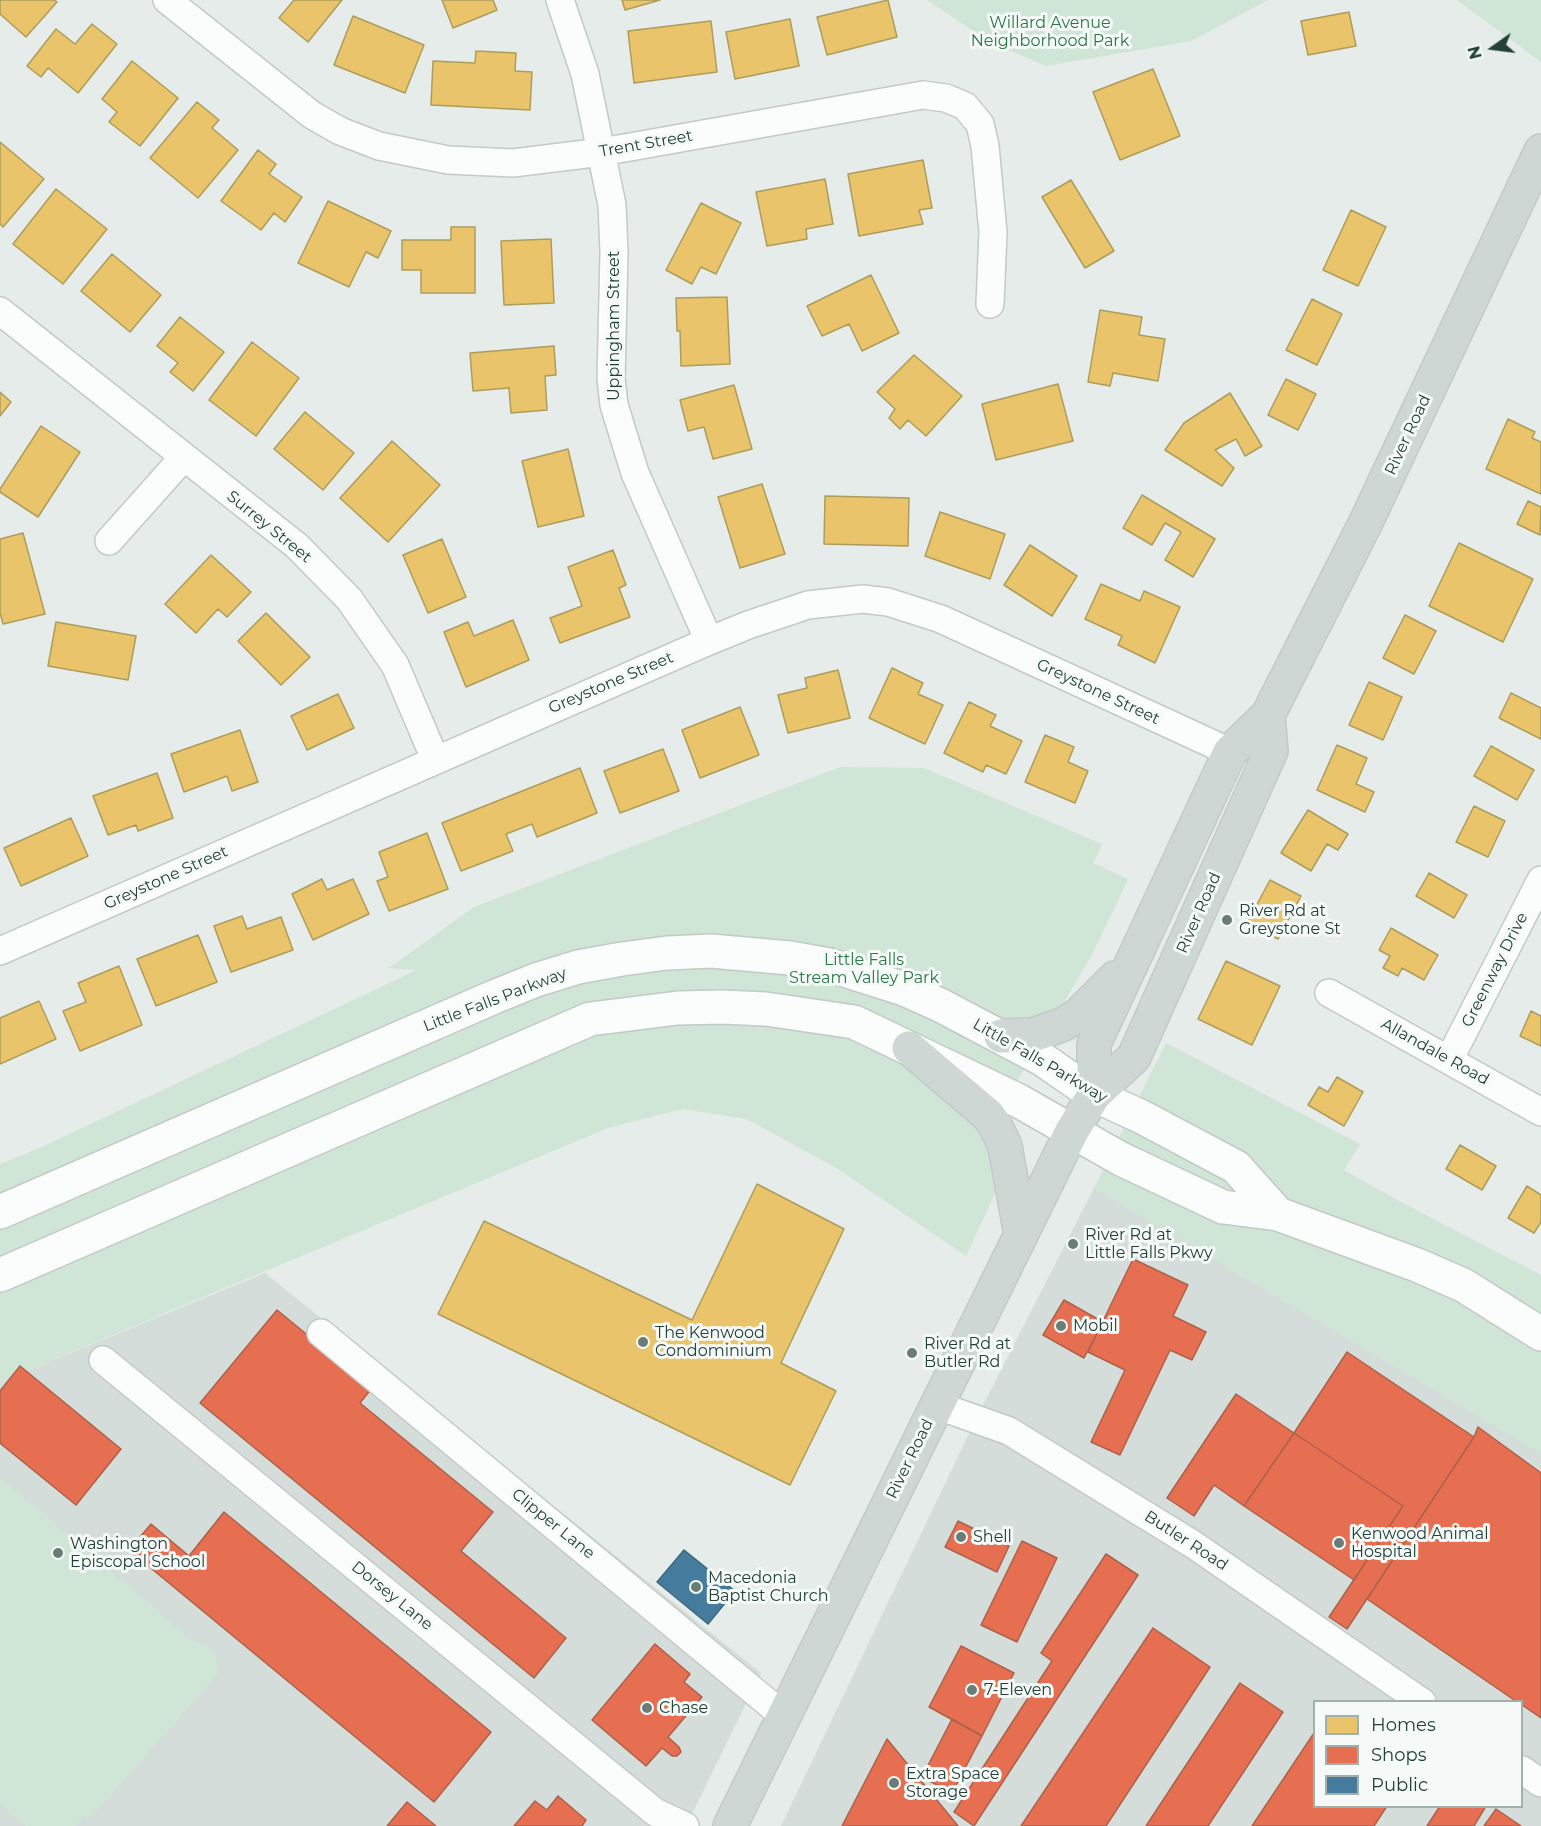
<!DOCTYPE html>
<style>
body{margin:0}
#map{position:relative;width:1541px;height:1826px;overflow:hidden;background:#e6ece9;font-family:Montserrat,sans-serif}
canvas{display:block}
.legend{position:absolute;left:1313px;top:1700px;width:210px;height:108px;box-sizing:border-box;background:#f5faf8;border:2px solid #a1b0ab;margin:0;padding:8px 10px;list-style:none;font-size:18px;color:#224138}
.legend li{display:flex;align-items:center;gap:12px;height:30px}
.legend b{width:30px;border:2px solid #a1b0ab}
.north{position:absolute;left:1463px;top:18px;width:60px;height:60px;-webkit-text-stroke:4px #f5faf8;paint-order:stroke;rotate:256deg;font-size:16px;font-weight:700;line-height:24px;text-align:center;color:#224138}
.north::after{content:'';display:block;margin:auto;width:21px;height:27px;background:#224138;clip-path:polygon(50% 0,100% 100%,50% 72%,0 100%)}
</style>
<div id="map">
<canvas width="1541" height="1826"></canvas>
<ul class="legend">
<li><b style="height:16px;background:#e9c46a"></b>Homes</li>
<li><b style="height:16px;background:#e76f51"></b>Shops</li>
<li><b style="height:16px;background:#457b9d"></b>Public</li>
</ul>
<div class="north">N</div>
</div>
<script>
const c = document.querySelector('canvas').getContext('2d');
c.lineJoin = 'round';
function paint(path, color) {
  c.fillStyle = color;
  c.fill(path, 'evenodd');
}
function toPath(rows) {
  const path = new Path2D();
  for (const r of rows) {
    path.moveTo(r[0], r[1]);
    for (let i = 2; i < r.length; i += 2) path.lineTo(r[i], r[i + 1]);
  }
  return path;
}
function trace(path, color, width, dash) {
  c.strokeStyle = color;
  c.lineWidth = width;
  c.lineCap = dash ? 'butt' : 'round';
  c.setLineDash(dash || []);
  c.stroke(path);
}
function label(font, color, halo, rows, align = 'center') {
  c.font = font + ' Montserrat,sans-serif';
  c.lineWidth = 6;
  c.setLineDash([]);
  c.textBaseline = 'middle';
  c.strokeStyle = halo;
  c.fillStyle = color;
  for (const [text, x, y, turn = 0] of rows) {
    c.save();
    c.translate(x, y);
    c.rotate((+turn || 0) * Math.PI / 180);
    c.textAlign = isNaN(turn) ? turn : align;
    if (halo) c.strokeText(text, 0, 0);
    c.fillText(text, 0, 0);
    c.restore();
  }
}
const built = toPath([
 [1094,1188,1541,1453,1541,1826,781,1826,976,1419],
 [1314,1702,1522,1702,1522,1806,1314,1806],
 [265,1273,761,1673,686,1826,0,1826,0,1382]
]);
const green = toPath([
 [927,0,1268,0,1191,41,1046,66,990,42],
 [1457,0,1541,0,1541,62],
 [840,767,924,768,1102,844,1093,863,1128,879,1093,953,991,1125,997,1189,966,1256,838,1169,747,1119,683,1109,608,1128,0,1382,0,1164,44,1146,417,970,389,968,474,907],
 [1166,1043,1360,1144,1344,1170,1399,1201,1541,1275,1541,1453,1094,1188],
 [0,1477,192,1640,204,1644,216,1655,218,1674,94,1814,84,1816,76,1826,26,1826,0,1804]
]);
const homes = toPath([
 [0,0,54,0,57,2,26,37,0,14,0,0],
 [294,0,342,0,308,42,279,18,294,0],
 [442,0,493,0,497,10,453,28,442,0],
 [622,0,660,0,625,10,622,0],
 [888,0,897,37,827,55,817,17,888,0],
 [1349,12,1356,46,1308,55,1301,21,1349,12],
 [353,16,424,45,405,93,334,65,353,16],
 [790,19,799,66,735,79,726,32,790,19],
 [711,21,717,72,634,83,628,31,711,21],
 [92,24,117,44,78,93,48,68,41,77,27,66,56,29,75,44,92,24],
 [476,51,516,53,515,71,532,72,530,110,431,105,433,61,475,63,476,51],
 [132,61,178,98,140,146,109,122,117,112,102,99,132,61],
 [1153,69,1180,136,1120,160,1093,92,1153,69],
 [197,102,219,120,212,128,238,150,198,198,150,158,197,102],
 [0,142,44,179,3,227,0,224,0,142],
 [258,150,276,164,269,174,302,197,285,222,274,213,261,230,221,201,258,150],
 [923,160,932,208,919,210,923,224,859,236,848,174,923,160],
 [825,179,833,224,806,229,807,239,767,246,756,192,825,179],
 [1071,180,1114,251,1085,268,1042,197,1071,180],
 [56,189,107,229,63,284,13,244,56,189],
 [328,201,391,231,378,258,366,252,349,287,298,263,328,201],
 [701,203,741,223,716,274,701,267,692,284,666,270,701,203],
 [1351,210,1386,227,1358,286,1323,270,1351,210],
 [451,227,475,227,475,293,421,293,421,270,402,270,402,240,451,240,451,227],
 [551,239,554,303,504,305,501,241,551,239],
 [112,254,161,295,130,332,81,291,112,254],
 [871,275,899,333,862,351,849,324,822,336,807,306,871,275],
 [727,297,730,364,681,366,680,331,677,331,676,298,727,297],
 [1312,299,1342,314,1317,365,1286,350,1312,299],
 [1100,310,1142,317,1139,335,1165,339,1158,381,1113,373,1110,386,1088,382,1100,310],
 [180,317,224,352,193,391,170,372,178,363,157,346,180,317],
 [252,342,299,378,256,436,209,400,252,342],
 [554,346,556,375,545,376,547,410,511,413,509,388,473,391,470,353,554,346],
 [914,355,962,396,926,436,908,420,900,429,889,418,895,409,877,392,914,355],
 [1286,379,1316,394,1298,430,1268,415,1286,379],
 [1058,384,1073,441,996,460,982,404,1058,384],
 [734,385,752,449,713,459,704,427,688,431,680,400,734,385],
 [0,392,11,402,0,416,0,392],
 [1230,393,1262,446,1245,456,1236,439,1215,450,1234,468,1222,486,1165,450,1184,423,1230,393],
 [305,412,354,453,323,490,274,449,305,412],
 [1508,419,1535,432,1532,438,1541,442,1541,494,1486,469,1508,419],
 [41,426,80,452,38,517,0,492,0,489,41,426],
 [392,441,440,485,388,542,340,498,392,441],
 [568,449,584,516,538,527,522,461,568,449],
 [762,484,785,554,740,568,718,497,762,484],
 [1142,495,1215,539,1193,577,1165,560,1181,532,1165,523,1152,545,1123,528,1142,495],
 [825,496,909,498,908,546,824,544,825,496],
 [1528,501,1541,507,1540,535,1517,524,1528,501],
 [940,512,1005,534,990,579,925,556,940,512],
 [23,533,45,614,3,624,0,613,0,539,23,533],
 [442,539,466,597,428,613,403,555,442,539],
 [1459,543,1533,579,1503,642,1429,606,1459,543],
 [1030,545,1077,576,1052,616,1004,585,1030,545],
 [613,550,626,585,619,588,630,617,560,643,550,618,582,606,568,567,613,550],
 [211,555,251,592,227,617,218,609,196,633,165,604,211,555],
 [1101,584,1140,601,1144,591,1180,607,1155,663,1118,645,1122,636,1085,619,1101,584],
 [266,613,310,657,281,685,238,641,266,613],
 [1405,615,1436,631,1414,674,1383,658,1405,615],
 [513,620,529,660,466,687,444,632,468,622,474,636,513,620],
 [56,622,136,636,128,680,48,666,56,622],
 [892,668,923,683,918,694,943,705,925,744,869,718,892,668],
 [838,670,850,718,788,733,778,695,807,688,805,678,838,670],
 [1369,682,1402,697,1383,740,1349,725,1369,682],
 [1511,693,1541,708,1541,739,1499,718,1511,693],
 [338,694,354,728,307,750,291,716,338,694],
 [969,702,996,715,990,726,1022,741,1006,774,986,765,983,772,944,753,969,702],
 [740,707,759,755,700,778,682,730,740,707],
 [240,730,258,782,232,791,227,776,184,792,171,754,240,730],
 [1045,735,1074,747,1068,762,1088,771,1075,803,1025,782,1045,735],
 [1337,745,1367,758,1356,784,1374,792,1365,812,1317,790,1337,745],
 [1491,746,1534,770,1517,800,1474,776,1491,746],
 [663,749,679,791,620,813,604,771,663,749],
 [580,768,597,813,537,837,532,824,506,834,513,851,461,871,442,823,580,768],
 [157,773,173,818,138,831,136,825,108,835,93,796,157,773],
 [1474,806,1505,821,1488,857,1456,842,1474,806],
 [1308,810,1348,834,1338,850,1327,844,1311,871,1281,853,1308,810],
 [71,818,88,856,21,886,4,848,71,818],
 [427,833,448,889,389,911,377,881,388,877,379,852,427,833],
 [1429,873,1467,895,1454,918,1416,896,1429,873],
 [322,879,327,890,353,879,369,914,313,940,292,894,322,879],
 [1270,880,1301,896,1278,939,1247,923,1270,880],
 [242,916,247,929,281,917,293,950,231,972,214,926,242,916],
 [1391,928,1438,955,1424,980,1402,968,1398,976,1383,968,1390,956,1379,950,1391,928],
 [198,935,217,982,156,1006,137,959,198,935],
 [1226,961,1280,986,1252,1045,1198,1019,1226,961],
 [119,966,142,1025,80,1051,63,1011,86,1002,78,983,119,966],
 [39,1001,56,1039,0,1064,0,1018,39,1001],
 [1531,1011,1541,1016,1541,1046,1520,1036,1531,1011],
 [1337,1077,1363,1092,1344,1126,1308,1105,1319,1087,1328,1092,1337,1077],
 [1460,1145,1496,1166,1482,1190,1446,1169,1460,1145],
 [757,1184,844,1229,781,1363,836,1391,790,1485,438,1314,484,1221,692,1320,757,1184],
 [1527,1186,1541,1195,1541,1222,1534,1233,1508,1218,1527,1186]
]);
const shops = toPath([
 [1133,1259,1188,1285,1173,1316,1206,1332,1192,1360,1170,1350,1120,1455,1091,1442,1125,1370,1088,1352,1133,1259],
 [1064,1300,1103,1322,1084,1358,1043,1335,1064,1300],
 [277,1310,372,1388,360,1403,493,1512,461,1551,566,1638,534,1678,200,1403,277,1310],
 [1347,1352,1474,1437,1347,1629,1329,1617,1403,1506,1294,1433,1347,1352],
 [20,1366,121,1449,76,1505,0,1443,0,1391,20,1366],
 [1236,1394,1294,1433,1244,1506,1214,1485,1194,1516,1167,1498,1236,1394],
 [1478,1427,1541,1473,1541,1718,1522,1705,1522,1702,1517,1702,1367,1599,1474,1437,1478,1427],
 [1294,1433,1403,1506,1354,1580,1244,1506,1294,1433],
 [224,1512,491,1732,434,1802,129,1550,151,1524,189,1556,224,1512],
 [958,1521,1009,1546,997,1572,945,1547,958,1521],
 [1022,1541,1057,1558,1017,1642,981,1625,1022,1541],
 [1106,1554,1138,1575,974,1826,954,1812,1052,1661,1041,1653,1106,1554],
 [1153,1628,1210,1667,1106,1826,1021,1826,1153,1628],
 [655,1644,690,1674,684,1682,702,1697,668,1737,679,1747,681,1752,677,1756,672,1756,662,1748,646,1766,592,1720,655,1644],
 [961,1646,1014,1673,982,1736,929,1707,961,1646],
 [1240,1683,1283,1712,1208,1826,1146,1826,1240,1683],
 [952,1719,982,1736,952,1793,922,1777,952,1719],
 [1314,1733,1314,1806,1387,1806,1374,1826,1252,1826,1314,1733],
 [887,1739,958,1826,842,1826,887,1739],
 [558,1796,586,1820,582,1826,514,1826,535,1801,547,1810,558,1796],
 [407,1802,436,1826,387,1826,407,1802],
 [1440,1806,1486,1806,1474,1826,1427,1826,1440,1806],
 [1496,1809,1521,1826,1484,1826,1496,1809]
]);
const public = toPath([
 [684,1550,735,1591,708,1624,657,1582,684,1550]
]);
const street = toPath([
 [167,0,312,115,340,131,379,146,448,160,513,163,602,152,923,95,946,98,965,106,980,124,985,146,993,232,990,304],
 [560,0,585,74,612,205,614,252,611,379,614,405,635,473,709,641],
 [0,311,297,546,349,599,395,665,435,759],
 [109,541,183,458],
 [0,951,709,641,748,625,808,605,863,599,888,602,941,619,1230,752],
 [1329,993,1541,1112],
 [1449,1060,1541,880],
 [321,1333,784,1716],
 [103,1360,655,1812,685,1826],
 [936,1405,1009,1431,1194,1545,1422,1702],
 [1522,1770,1541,1783]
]);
const secondary = toPath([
 [0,1212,494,997,536,980,578,967,622,959,667,953,711,951,790,958,829,965,904,989,940,1005,1042,1059,1094,1095,1142,1117,1236,1167,1278,1214],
 [0,1275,590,1019,678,1008,722,1007,766,1009,854,1022,1019,1101,1121,1159,1223,1207,1278,1214,1417,1265,1463,1285,1541,1334]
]);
const primary = toPath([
 [1001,1036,1033,1035,1064,1024,1079,1014,1115,978],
 [909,1048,988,1115,995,1125,1005,1146,1021,1235],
 [1094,1095,1094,1044,1230,752,1268,715,1365,524,1541,151],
 [730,1826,1072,1131,1094,1095,1134,1057,1271,751,1268,715]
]);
const markers = [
 [1227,920,6,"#677d76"],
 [1073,1244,6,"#677d76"],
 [1061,1326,6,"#677d76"],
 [643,1342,6,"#677d76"],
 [912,1353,6,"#677d76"],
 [961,1537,6,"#677d76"],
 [1339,1543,6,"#677d76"],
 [58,1553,6,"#677d76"],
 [696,1587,6,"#677d76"],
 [972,1690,6,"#677d76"],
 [647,1708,6,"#677d76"],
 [894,1783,6,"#677d76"]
];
const parkNames = [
 ["Willard Avenue",1050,23],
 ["Neighborhood Park",1050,41],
 ["Little Falls",864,960],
 ["Stream Valley Park",864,978]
];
const streetNames = [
 ["Trent Street",646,144,-10],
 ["Uppingham Street",614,326,-90],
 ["River Road",1408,435,-65],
 ["Surrey Street",269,527,39],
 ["Greystone Street",611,683,-23],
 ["Greystone Street",1098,692,25],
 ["Greystone Street",166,878,-24],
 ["River Road",1199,913,-66],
 ["Greenway Drive",1495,970,-63],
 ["Little Falls Parkway",495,1000,-21],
 ["Allandale Road",1435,1052,29],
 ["Little Falls Parkway",1040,1061,30],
 ["River Road",910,1459,-64],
 ["Clipper Lane",553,1524,39],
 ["Butler Road",1186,1541,33],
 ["Dorsey Lane",392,1596,39]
];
const poiNames = [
 ["River Rd at",1239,911],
 ["Greystone St",1239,929],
 ["River Rd at",1085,1235],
 ["Little Falls Pkwy",1085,1253],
 ["Mobil",1073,1326],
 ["The Kenwood",655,1333],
 ["Condominium",655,1351],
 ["River Rd at",924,1344],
 ["Butler Rd",924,1362],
 ["Kenwood Animal",1351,1534],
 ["Hospital",1351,1552],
 ["Shell",973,1537],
 ["Washington",70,1544],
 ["Episcopal School",70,1562],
 ["Macedonia",708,1578],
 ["Baptist Church",708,1596],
 ["7-Eleven",984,1690],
 ["Chase",659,1708],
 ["Extra Space",906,1774],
 ["Storage",906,1792]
];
paint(built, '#d4ddd9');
paint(green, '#cfe5d5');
paint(homes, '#e9c46a');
trace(homes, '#ad9d5b', 1.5);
paint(shops, '#e76f51');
trace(shops, '#ac614a', 1.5);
paint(public, '#457b9d');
trace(public, '#3a6a7f', 1.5);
trace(street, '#c3c9c6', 30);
trace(secondary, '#c2cac6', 36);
trace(primary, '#c2cbc8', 36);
trace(street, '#fbfcfc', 27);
trace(secondary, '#fbfcfc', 33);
trace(primary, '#ced7d4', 33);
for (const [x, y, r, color] of markers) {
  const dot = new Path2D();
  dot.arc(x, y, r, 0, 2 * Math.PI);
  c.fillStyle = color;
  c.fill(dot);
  trace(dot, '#f5faf8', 2);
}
label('16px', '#2b7a46', '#f5faf8', parkNames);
label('16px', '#224138', '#f5faf8', streetNames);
label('16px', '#224138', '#f5faf8', poiNames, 'left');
</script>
